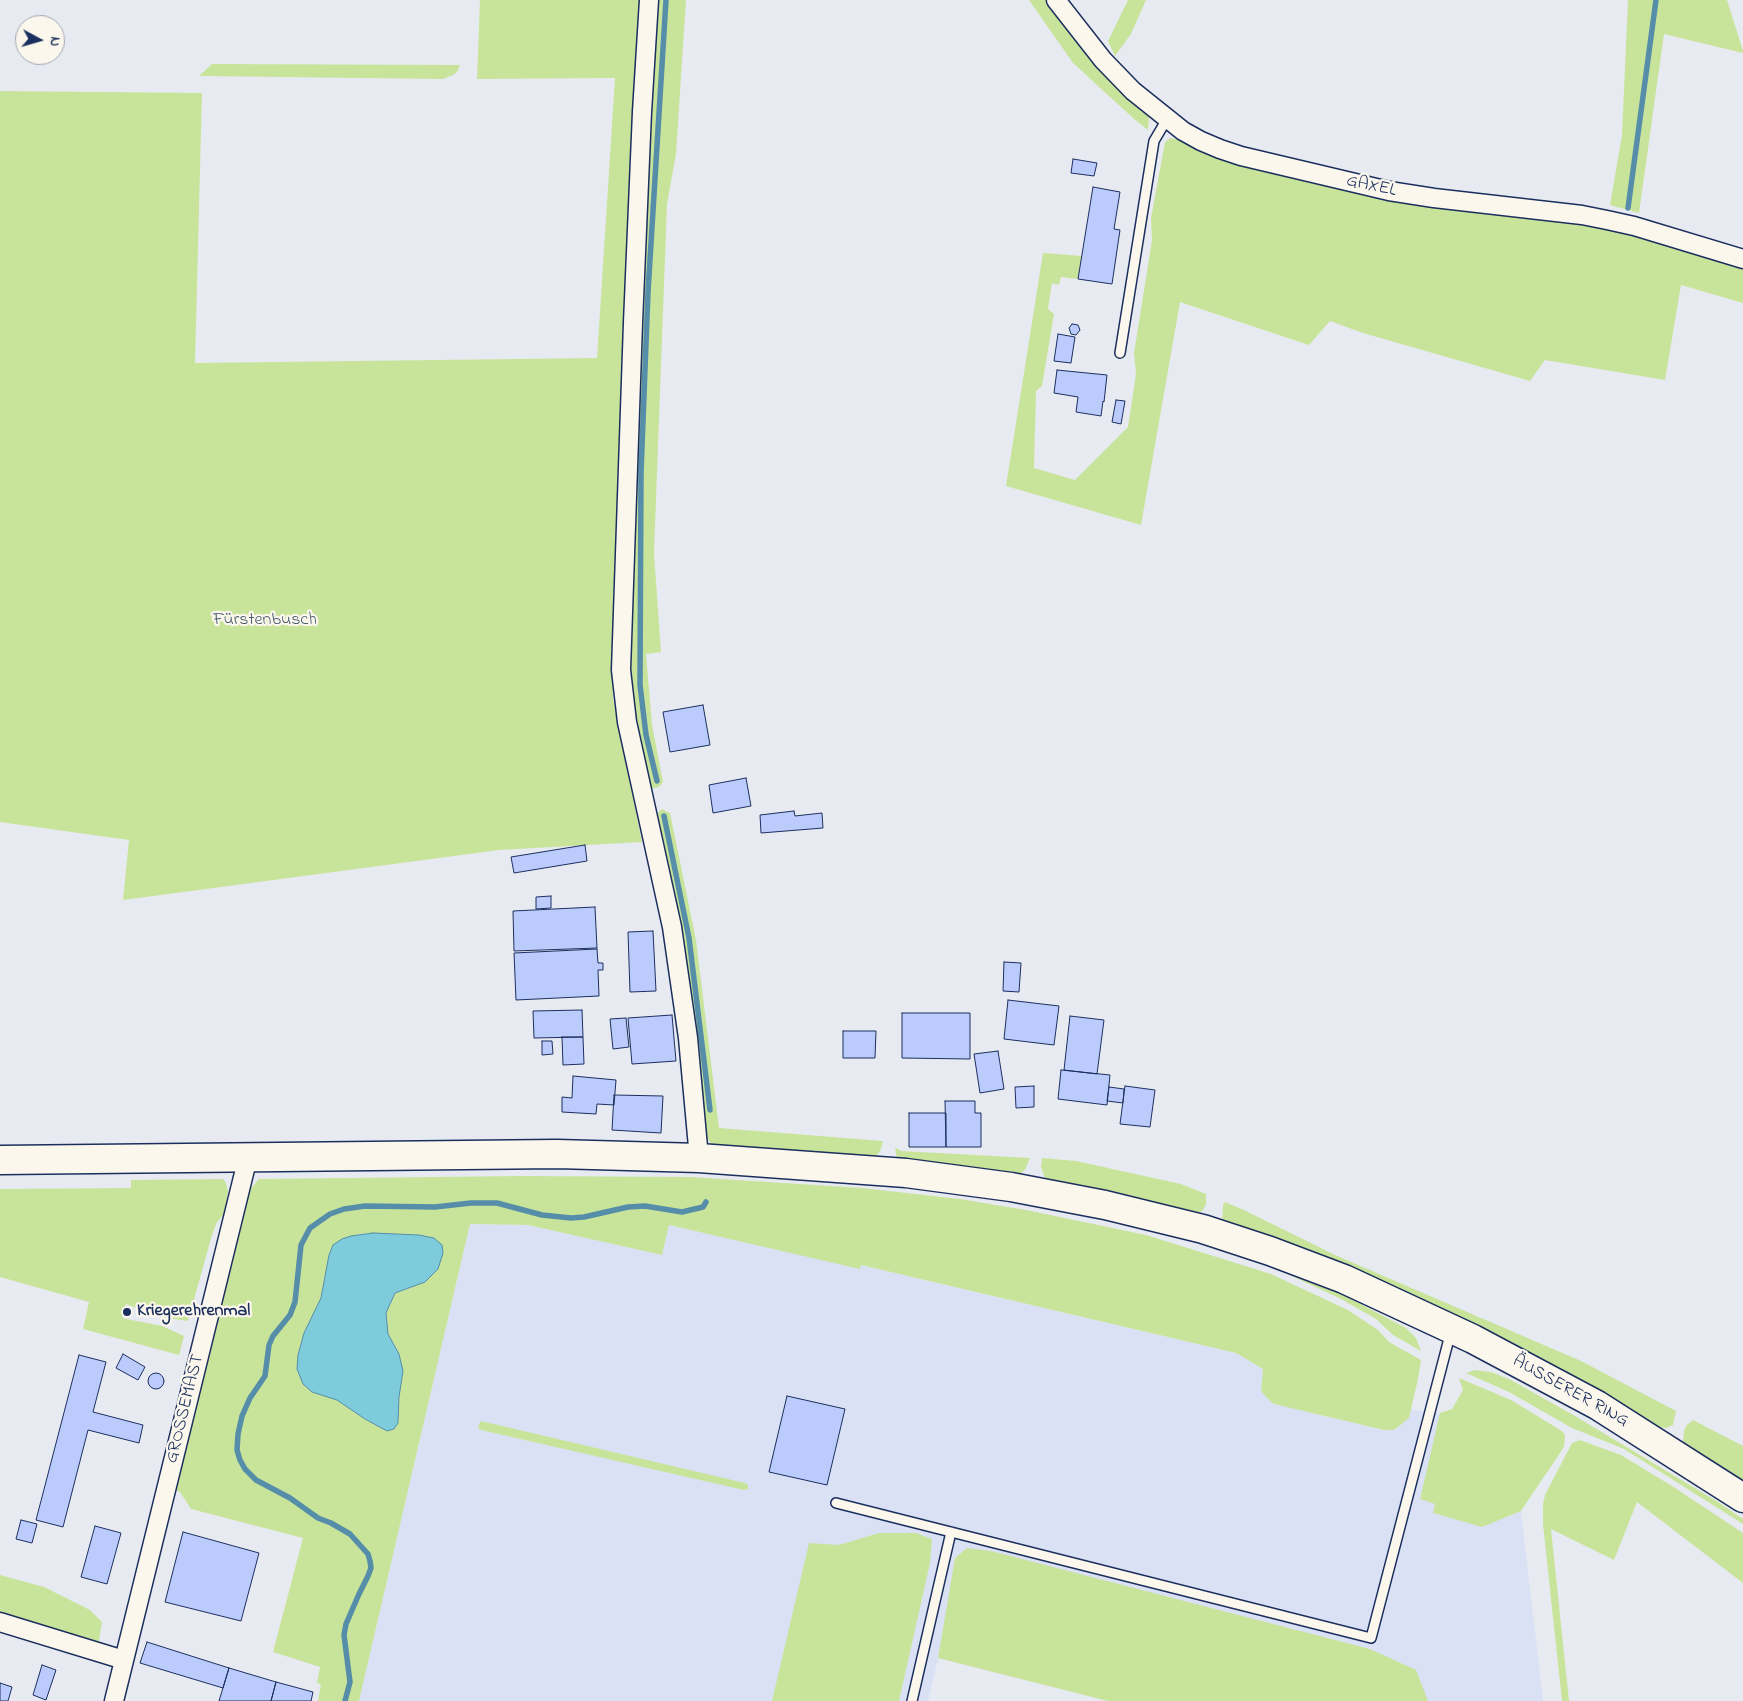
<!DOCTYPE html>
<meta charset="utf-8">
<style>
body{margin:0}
#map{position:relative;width:1743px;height:1701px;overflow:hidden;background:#e8eaf1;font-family:"Indie Flower",sans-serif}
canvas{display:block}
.north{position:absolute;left:15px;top:15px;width:50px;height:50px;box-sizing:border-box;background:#fbf7ec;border:1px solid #a1a7b3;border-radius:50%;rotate:96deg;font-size:14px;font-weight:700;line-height:20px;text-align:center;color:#1b2f5e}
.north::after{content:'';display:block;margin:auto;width:18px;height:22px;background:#1b2f5e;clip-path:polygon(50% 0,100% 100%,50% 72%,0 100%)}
</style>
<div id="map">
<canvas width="1743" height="1701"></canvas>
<div class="north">N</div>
</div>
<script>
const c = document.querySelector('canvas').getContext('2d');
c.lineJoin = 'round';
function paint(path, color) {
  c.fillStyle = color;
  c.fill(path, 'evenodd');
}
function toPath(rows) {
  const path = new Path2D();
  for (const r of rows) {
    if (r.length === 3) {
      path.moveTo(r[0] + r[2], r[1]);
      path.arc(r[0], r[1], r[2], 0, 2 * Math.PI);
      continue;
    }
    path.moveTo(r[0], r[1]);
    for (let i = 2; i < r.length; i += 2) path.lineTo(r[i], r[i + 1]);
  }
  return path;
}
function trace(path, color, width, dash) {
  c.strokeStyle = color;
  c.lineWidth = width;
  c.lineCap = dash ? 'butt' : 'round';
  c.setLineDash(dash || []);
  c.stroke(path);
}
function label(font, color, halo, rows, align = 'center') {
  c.font = font + ' "Indie Flower",sans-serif';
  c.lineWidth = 4.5;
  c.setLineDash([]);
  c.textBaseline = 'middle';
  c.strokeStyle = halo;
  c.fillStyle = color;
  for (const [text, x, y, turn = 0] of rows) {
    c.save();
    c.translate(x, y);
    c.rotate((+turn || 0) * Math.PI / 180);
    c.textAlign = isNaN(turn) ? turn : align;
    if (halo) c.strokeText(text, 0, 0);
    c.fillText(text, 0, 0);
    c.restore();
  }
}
const built = toPath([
 [470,1224,528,1225,662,1255,668,1225,860,1268,860,1265,1236,1353,1263,1369,1261,1391,1274,1404,1384,1430,1409,1418,1411,1409,1447,1415,1518,1486,1543,1701,1108,1701,938,1658,928,1701,359,1701]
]);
const green = toPath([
 [480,0,641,0,630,191,613,602,613,699,642,842,499,850,123,900,129,840,0,822,0,91,202,93,195,363,597,358,615,78,477,79],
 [654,0,686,0,676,154,667,204,654,553,661,652,646,654,652,725,663,782,659,787,646,790,629,702,627,598],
 [1029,0,1048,0,1118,84,1145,112,1149,117,1148,130,1133,118,1073,63],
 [1128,0,1146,0,1131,34,1115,56,1108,41],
 [1628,0,1727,0,1743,51,1743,53,1664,34,1639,213,1610,205,1622,135],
 [212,64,460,65,457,72,453,75,443,79,199,76],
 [1170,138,1186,141,1231,159,1575,219,1743,264,1743,303,1681,285,1665,380,1545,360,1530,381,1363,333,1330,321,1309,345,1180,302,1141,525,1006,486,1043,253,1082,256,1078,279,1061,277,1059,285,1052,283,1048,309,1054,314,1042,386,1036,391,1034,468,1075,480,1128,427,1136,374,1134,353,1152,240,1151,218,1165,142],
 [662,809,670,813,696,940,719,1128,883,1141,881,1149,875,1158,802,1151,713,1147,709,1141,702,1128,654,817],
 [895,1147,901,1151,1030,1158,1025,1170,1016,1176,897,1159],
 [1042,1158,1076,1161,1181,1184,1206,1194,1206,1204,1203,1210,1196,1215,1046,1181,1041,1167],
 [523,1176,690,1177,862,1188,960,1199,1026,1210,1146,1235,1271,1274,1348,1310,1378,1330,1389,1342,1421,1360,1418,1379,1409,1418,1394,1430,1384,1430,1274,1404,1267,1398,1261,1391,1263,1369,1236,1353,861,1265,860,1269,669,1225,662,1255,528,1225,470,1224,359,1701,318,1701,321,1684,317,1683,320,1667,273,1652,303,1538,191,1509,180,1492,169,1488,247,1193,259,1179],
 [373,1233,419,1235,425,1282,395,1293,386,1313,388,1334,399,1354,398,1423,394,1429,387,1431,365,1419,337,1400,304,1333,321,1298,329,1255,342,1239,360,1234],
 [223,1179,226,1183,228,1191,225,1213,217,1222,212,1235,188,1321,159,1317,126,1304,122,1318,162,1326,184,1336,179,1355,83,1329,89,1302,0,1277,0,1189,131,1188,131,1180],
 [1225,1202,1246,1211,1335,1255,1581,1361,1676,1411,1673,1425,1666,1428,1658,1427,1620,1405,1222,1223,1223,1205],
 [1264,1263,1328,1287,1406,1328,1416,1338,1421,1351,1393,1335,1376,1319,1339,1298],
 [1475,1370,1491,1372,1511,1380,1575,1416,1718,1502,1743,1519,1743,1524,1624,1449,1572,1428,1509,1392,1466,1373],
 [1459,1378,1511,1400,1557,1428,1563,1432,1565,1436,1564,1447,1521,1511,1482,1527,1433,1513,1435,1504,1420,1499,1440,1413,1452,1409,1463,1390],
 [1693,1420,1743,1446,1743,1480,1683,1442,1684,1430,1687,1425],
 [481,1421,745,1483,748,1485,748,1489,744,1490,481,1430,478,1428,479,1424],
 [1580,1440,1621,1455,1672,1486,1743,1533,1743,1583,1637,1502,1614,1560,1551,1529,1569,1701,1562,1701,1543,1524,1543,1504,1545,1495,1572,1443],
 [879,1533,916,1533,932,1539,930,1563,899,1701,772,1701,809,1543,839,1545],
 [967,1548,991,1551,1370,1649,1416,1670,1428,1701,1108,1701,938,1658,955,1558],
 [0,1575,44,1587,90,1610,102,1622,98,1646,0,1617]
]);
const water = toPath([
 [373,1233,419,1235,434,1238,442,1245,443,1253,438,1269,425,1282,395,1293,386,1313,388,1334,399,1354,403,1371,399,1397,398,1423,394,1429,387,1431,365,1419,337,1400,312,1392,303,1384,297,1369,298,1355,304,1333,321,1298,329,1255,333,1245,342,1239,351,1236,373,1233]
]);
const stream = toPath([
 [1628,208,1656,0],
 [657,781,646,735,640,685,641,473,648,292,666,0],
 [664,816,689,938,710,1110],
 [345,1701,350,1682,344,1635,346,1624,359,1594,368,1576,371,1568,370,1561,368,1554,350,1534,331,1523,318,1518,290,1498,256,1480,245,1469,240,1460,237,1450,238,1434,242,1416,250,1398,265,1376,269,1345,273,1336,290,1315,295,1302,301,1245,310,1228,330,1214,344,1209,365,1206,435,1207,471,1203,497,1203,542,1215,571,1218,584,1217,628,1207,645,1206,682,1212,703,1207,706,1202]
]);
const building = toPath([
 [1073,159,1097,163,1094,176,1071,173,1073,159],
 [1093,187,1120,192,1114,229,1120,230,1112,284,1078,279,1093,187],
 [1072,324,1078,325,1080,330,1076,335,1071,334,1069,328,1072,324],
 [1058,334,1075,337,1071,363,1054,361,1058,334],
 [1057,370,1107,375,1104,402,1103,401,1101,416,1076,412,1078,397,1054,393,1057,370],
 [1116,400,1125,401,1121,424,1112,422,1116,400],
 [703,705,710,745,670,752,663,712,703,705],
 [746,778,751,806,713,813,709,785,746,778],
 [794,811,795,816,822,813,823,828,761,833,760,815,794,811],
 [585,845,587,861,514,873,511,857,585,845],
 [551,896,551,908,536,909,536,897,551,896],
 [595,907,597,948,514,951,513,911,595,907],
 [653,931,656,991,630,992,628,932,653,931],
 [597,949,598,963,603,963,603,970,598,970,599,996,516,1000,514,953,597,949],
 [1004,962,1021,963,1019,992,1003,991,1004,962],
 [1008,1000,1059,1006,1054,1045,1004,1039,1008,1000],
 [582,1010,583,1037,534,1038,533,1011,582,1010],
 [902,1013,970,1013,970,1059,902,1058,902,1013],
 [672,1015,676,1061,632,1064,628,1018,672,1015],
 [1070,1016,1104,1020,1097,1074,1064,1070,1070,1016],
 [626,1018,629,1047,613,1049,610,1019,626,1018],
 [843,1031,876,1031,875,1058,843,1058,843,1031],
 [562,1037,583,1037,584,1064,563,1065,562,1037],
 [542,1041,552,1041,553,1054,542,1055,542,1041],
 [998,1051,1004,1089,980,1093,974,1054,998,1051],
 [1061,1070,1110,1075,1107,1105,1058,1099,1061,1070],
 [573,1076,616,1080,614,1105,597,1104,596,1114,562,1112,562,1097,572,1098,573,1076],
 [1034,1086,1034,1107,1016,1108,1015,1087,1034,1086],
 [1125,1086,1155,1090,1150,1127,1120,1124,1125,1086],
 [1109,1087,1124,1089,1123,1103,1107,1101,1109,1087],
 [614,1095,663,1096,661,1133,612,1130,614,1095],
 [945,1101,975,1101,975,1113,981,1113,981,1147,946,1147,945,1101],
 [909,1113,946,1113,946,1147,909,1147,909,1113],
 [123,1354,145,1367,138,1380,116,1368,123,1354],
 [79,1355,106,1362,93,1412,143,1425,139,1443,88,1430,63,1527,36,1520,79,1355],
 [156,1381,8],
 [787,1396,845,1409,827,1485,769,1472,787,1396],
 [21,1520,37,1524,32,1543,16,1539,21,1520],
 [95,1526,121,1533,107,1584,81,1577,95,1526],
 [183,1532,259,1553,241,1621,165,1602,183,1532],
 [147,1642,229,1668,223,1688,140,1663,147,1642],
 [42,1665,56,1670,46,1700,33,1695,42,1665],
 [229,1668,276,1682,271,1701,219,1701,229,1668],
 [276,1682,313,1692,311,1701,271,1701,276,1682],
 [0,1683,12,1687,8,1701,0,1701,0,1683]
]);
const lane = toPath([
 [1120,353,1154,141,1167,119],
 [836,1503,1371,1638,1451,1331],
 [912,1701,951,1532]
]);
const street = toPath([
 [649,0,642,112,633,323,621,670,627,722,672,927,688,1038,699,1158],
 [1056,0,1103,60,1133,91,1183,131,1201,141,1220,149,1241,156,1389,191,1434,198,1582,215,1607,220,1634,226,1743,259],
 [0,1622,124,1660],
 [114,1701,248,1157]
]);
const primary = toPath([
 [0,1160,557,1154,699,1158,906,1173,1011,1187,1105,1205,1203,1229,1270,1251,1344,1279,1473,1339,1597,1405,1743,1498]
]);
const markers = [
 [127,1312,5,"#1b2f5e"]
];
const streetNames = [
 ["GAXEL",1371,187,12],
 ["ÄUSSERER RING",1570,1392,29],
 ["GROSSEMAST",186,1409,-76]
];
const parkNames = [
 ["Fürstenbusch",265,621]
];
const poiNames = [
 ["Kriegerehrenmal",137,1312]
];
paint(built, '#dae1f4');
paint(green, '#c8e49b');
paint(water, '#7dcbdb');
trace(water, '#568da9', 1);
trace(stream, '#568da9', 5.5);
paint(building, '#bbccfc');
trace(building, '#1b2f5e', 1);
trace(lane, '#1b2f5e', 12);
trace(street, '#1b2f5e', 21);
trace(primary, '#1b2f5e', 31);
trace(lane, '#fbf7ec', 9);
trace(street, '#fbf7ec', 18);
trace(primary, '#fbf7ec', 28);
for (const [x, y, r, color] of markers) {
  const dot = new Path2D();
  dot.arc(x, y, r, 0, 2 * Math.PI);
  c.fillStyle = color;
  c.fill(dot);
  trace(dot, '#fbf7ec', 2);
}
label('18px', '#1b2f5e', '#fbf7ec', streetNames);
label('18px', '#465c6d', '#fbf7ec', parkNames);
label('bold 18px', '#1b2f5e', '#fbf7ec', poiNames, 'left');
</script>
